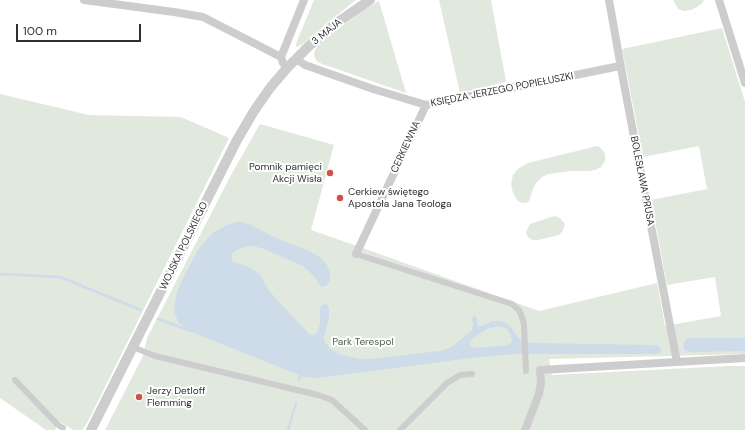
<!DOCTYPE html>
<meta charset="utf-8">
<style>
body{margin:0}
#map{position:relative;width:745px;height:430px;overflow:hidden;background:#fff;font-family:"DM Sans",sans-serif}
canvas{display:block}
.scale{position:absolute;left:16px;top:24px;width:125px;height:18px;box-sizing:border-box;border:2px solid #303030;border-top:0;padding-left:5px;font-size:12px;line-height:14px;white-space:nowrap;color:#303030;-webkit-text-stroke:3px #fff;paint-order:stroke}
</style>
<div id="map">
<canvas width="745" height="430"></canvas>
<div class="scale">100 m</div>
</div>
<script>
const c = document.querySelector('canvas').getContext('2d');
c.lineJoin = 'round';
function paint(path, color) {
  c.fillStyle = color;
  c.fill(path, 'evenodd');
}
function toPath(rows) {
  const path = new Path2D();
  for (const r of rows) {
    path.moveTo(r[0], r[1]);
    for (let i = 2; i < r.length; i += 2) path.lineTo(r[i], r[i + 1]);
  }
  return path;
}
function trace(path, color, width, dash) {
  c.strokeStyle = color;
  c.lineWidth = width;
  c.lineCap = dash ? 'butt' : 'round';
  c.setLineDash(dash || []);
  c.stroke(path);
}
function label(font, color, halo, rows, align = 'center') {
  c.font = font + ' "DM Sans",sans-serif';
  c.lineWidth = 4;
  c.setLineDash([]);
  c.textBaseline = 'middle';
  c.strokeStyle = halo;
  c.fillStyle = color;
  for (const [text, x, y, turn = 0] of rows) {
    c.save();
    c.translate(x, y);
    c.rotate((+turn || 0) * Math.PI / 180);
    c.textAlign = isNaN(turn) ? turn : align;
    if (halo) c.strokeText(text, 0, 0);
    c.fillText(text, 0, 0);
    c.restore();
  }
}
const green = toPath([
 [314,0,356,0,327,23,303,44,297,47,296,45,297,41],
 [439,0,491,0,506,82,460,93],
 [673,0,704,0,702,3,697,7,691,10,684,11,678,9],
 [379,1,406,93,322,64,317,61,315,58,314,54,315,50,318,45,329,36,362,11],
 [722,28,745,102,745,354,549,359,552,375,728,366,745,366,745,430,105,430,143,356,147,338,231,175,260,124,334,145,311,230,354,245,539,311,657,283,665,326,721,316,715,277,667,285,651,200,707,189,699,146,643,157,622,49],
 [0,94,89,115,181,117,229,138,86,425,82,430,73,430,60,422,55,430,46,430,0,398],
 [598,146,602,149,605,154,605,161,601,167,595,170,588,171,570,171,549,174,542,177,536,183,533,189,529,201,526,203,521,203,517,200,513,193,511,184,513,175,518,169,528,163,593,147],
 [555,216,560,218,565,224,564,228,562,232,559,235,538,240,532,240,528,237,526,233,528,228,530,224,551,217]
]);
const water = toPath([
 [236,222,241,222,249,224,274,237,309,251,321,258,327,265,330,273,330,280,327,285,322,287,319,284,316,279,310,272,303,266,264,249,253,246,244,247,237,250,232,254,231,257,233,262,247,266,257,272,261,276,270,292,309,334,314,335,318,331,320,323,320,307,324,304,328,305,329,309,329,316,324,338,325,342,330,349,342,355,361,359,371,359,440,351,450,348,468,334,472,330,473,324,472,318,475,316,477,318,477,324,479,326,482,326,493,321,499,321,505,322,510,326,516,335,520,339,526,342,532,343,655,345,660,347,661,351,656,354,515,354,479,357,325,377,315,378,305,377,296,374,189,331,179,323,176,317,174,311,176,295,183,278,198,250,208,238,213,233,225,226],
 [499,326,506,328,511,335,512,341,509,345,476,348,472,347,470,346,470,343,471,340,478,335,487,329],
 [689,338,745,338,745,351,689,352,684,350,683,345,685,341]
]);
const stream = toPath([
 [0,274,60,277,141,310],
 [158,319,191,331],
 [299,380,301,374,300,374],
 [288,430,296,403]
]);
const pedestrian = toPath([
 [356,254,512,304,519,310,522,317,524,325,526,371],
 [133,347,155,356,318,395,332,400,365,430],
 [15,380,58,425,63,428],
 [400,430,447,383,460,375,472,374]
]);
const minor = toPath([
 [84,0,174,12,203,17,281,57,283,63,287,68],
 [609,0,623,79,677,362],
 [719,0,745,83],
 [281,57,304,0],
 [296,59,305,65,373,89,426,105,620,66],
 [356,254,426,105],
 [525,430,539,394,541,383,540,370,745,358]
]);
const tertiary = toPath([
 [91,430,237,140,254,111,270,88,287,68,309,46,335,24,370,0]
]);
const markers = [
 [330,173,4,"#cf524a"],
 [340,198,4,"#cf524a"],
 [139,397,4,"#cf524a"]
];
const streetNames = [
 ["3 MAJA",327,32,-39],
 ["KSIĘDZA JERZEGO POPIEŁUSZKI",502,90,-11],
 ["CERKIEWNA",406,147,-65],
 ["BOLESŁAWA PRUSA",642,181,79],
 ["WOJSKA POLSKIEGO",184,246,-64]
];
const poiNames = [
 ["Pomnik pamięci",322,167,"right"],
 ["Akcji Wisła",322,179,"right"],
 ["Cerkiew świętego",348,192],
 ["Apostoła Jana Teologa",348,204],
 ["Jerzy Detloff",147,391],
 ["Flemming",147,403]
];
const parkNames = [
 ["Park Terespol",363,342]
];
paint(green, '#e1e8dd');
paint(water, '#cedbe8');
trace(stream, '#cedbe8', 2.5);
trace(pedestrian, '#cdcdcd', 6);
trace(minor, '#cdcdcd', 8);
trace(tertiary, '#cdcdcd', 10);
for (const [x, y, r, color] of markers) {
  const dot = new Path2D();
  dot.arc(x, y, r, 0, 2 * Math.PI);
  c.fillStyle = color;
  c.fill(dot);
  trace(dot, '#fff', 1.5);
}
label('10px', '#303030', '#fff', streetNames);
label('10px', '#303030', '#fff', poiNames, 'left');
label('10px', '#4e6643', '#fff', parkNames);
</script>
